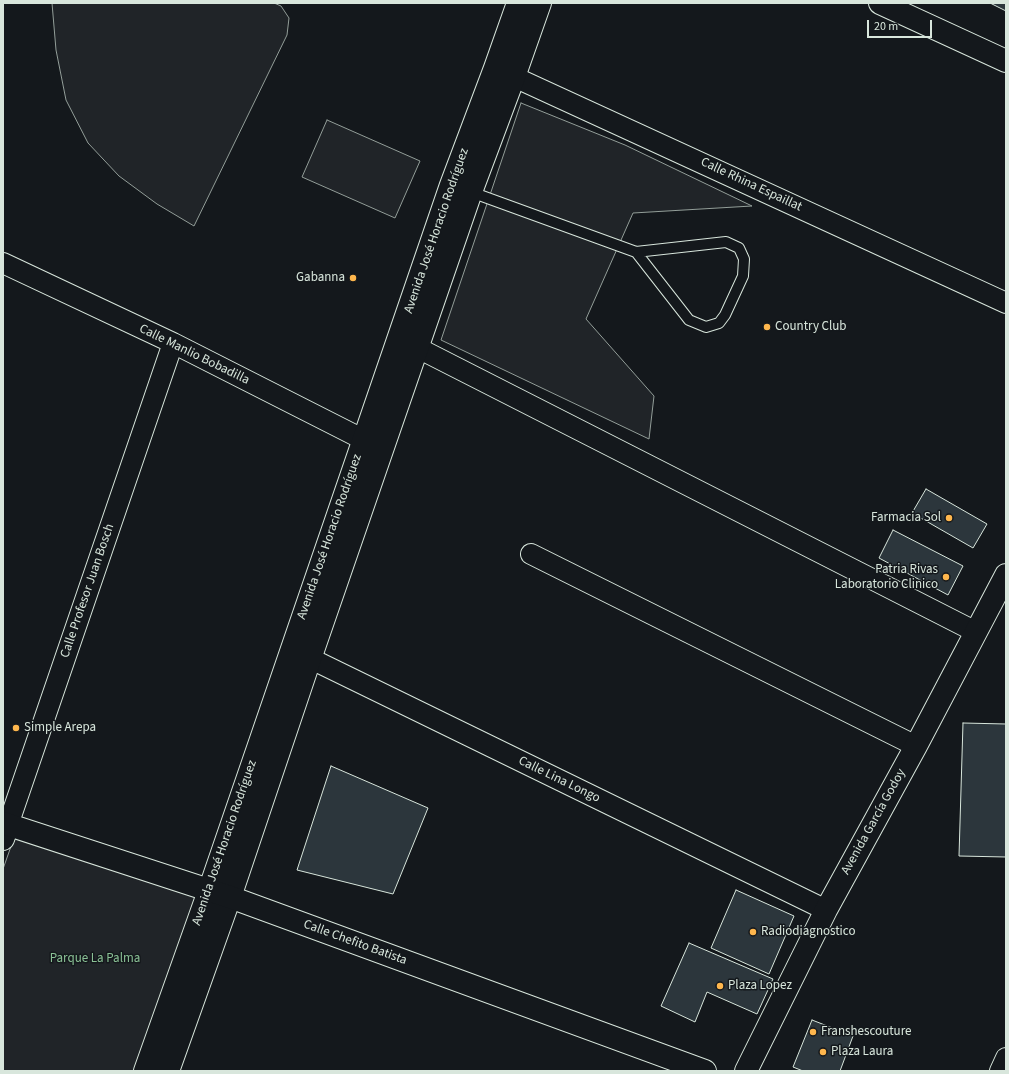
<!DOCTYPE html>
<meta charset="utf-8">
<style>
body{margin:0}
#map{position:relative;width:1009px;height:1074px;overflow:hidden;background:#14181c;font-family:"Source Sans 3",sans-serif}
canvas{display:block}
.frame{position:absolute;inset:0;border:4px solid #d8e6dc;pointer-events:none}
.scale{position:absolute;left:867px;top:20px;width:65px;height:18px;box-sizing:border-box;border:2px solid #d8e6dc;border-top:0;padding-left:5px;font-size:12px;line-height:14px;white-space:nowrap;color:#d8e6dc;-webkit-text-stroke:3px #14181c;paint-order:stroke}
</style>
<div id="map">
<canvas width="1009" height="1074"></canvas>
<div class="frame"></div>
<div class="scale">20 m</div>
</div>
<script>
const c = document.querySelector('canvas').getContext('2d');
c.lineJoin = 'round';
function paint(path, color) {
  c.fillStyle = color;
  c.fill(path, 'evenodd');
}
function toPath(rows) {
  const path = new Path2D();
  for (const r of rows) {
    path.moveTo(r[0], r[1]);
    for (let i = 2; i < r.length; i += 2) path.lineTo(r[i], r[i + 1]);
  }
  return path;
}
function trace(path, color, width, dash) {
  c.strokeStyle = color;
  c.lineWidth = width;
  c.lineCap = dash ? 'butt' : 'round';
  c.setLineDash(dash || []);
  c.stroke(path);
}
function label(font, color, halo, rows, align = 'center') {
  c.font = font + ' "Source Sans 3",sans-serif';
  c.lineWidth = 3;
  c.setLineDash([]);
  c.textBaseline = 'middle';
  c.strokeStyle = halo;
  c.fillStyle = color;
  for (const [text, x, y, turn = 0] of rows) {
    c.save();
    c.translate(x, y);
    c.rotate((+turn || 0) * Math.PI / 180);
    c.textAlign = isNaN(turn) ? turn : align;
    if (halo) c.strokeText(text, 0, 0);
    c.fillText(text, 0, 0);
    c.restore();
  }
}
const green = toPath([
 [52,3,274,3,281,6,289,18,287,35,194,226,157,204,119,176,88,143,66,100,56,50,52,3],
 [521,103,625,145,752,206,633,213,586,319,654,396,649,439,441,340,521,103],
 [327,120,420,161,395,218,302,177,327,120],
 [15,835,212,900,153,1071,3,1071,3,869,15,835]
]);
const building = toPath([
 [990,3,1006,3,1006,11,990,3],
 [926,489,987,524,973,548,912,513,926,489],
 [893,530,963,566,948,595,879,558,893,530],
 [963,723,1006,724,1006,857,959,856,963,723],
 [331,766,428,808,393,894,297,870,331,766],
 [736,890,794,916,769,974,711,948,736,890],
 [689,943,773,979,757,1014,707,992,695,1022,661,1006,689,943],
 [812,1020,853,1036,840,1071,803,1071,793,1067,812,1020]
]);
const service = toPath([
 [471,192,636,252,726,242,739,248,744,259,743,276,725,315,719,323,706,327,689,320,636,252]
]);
const minor = toPath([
 [499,70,1006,303],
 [3,263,173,343,378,447],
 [418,348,976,632],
 [531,554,916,746],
 [295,651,826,910],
 [8,825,173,343],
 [1000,1071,1006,1058]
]);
const tertiary = toPath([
 [880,3,1006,61],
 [3,839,8,825],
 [145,1071,209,891,451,185,495,68,518,3],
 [168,1071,230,897,310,659,471,192,514,77,540,3]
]);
const secondary = toPath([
 [3,823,230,897,705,1071],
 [746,1071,826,910,916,746,1006,575]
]);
const markers = [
 [353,278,4,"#ffb74d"],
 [767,327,4,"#ffb74d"],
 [949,518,4,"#ffb74d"],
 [946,577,4,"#ffb74d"],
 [16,728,4,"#ffb74d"],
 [753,932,4,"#ffb74d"],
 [720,986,4,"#ffb74d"],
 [813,1032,4,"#ffb74d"],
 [823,1052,4,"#ffb74d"]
];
const streetNames = [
 ["Calle Rhina Espaillat",751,185,25],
 ["Avenida José Horacio Rodríguez",437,231,-71],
 ["Calle Manlio Bobadilla",194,355,26],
 ["Avenida José Horacio Rodríguez",330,537,-71],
 ["Calle Profesor Juan Bosch",88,591,-71],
 ["Calle Lina Longo",559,780,26],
 ["Avenida García Godoy",874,822,-61],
 ["Avenida José Horacio Rodríguez",225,843,-71],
 ["Calle Chefito Batista",355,943,20]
];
const poiNames = [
 ["Gabanna",345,278,"right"],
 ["Country Club",775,327],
 ["Farmacia Sol",941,518,"right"],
 ["Patria Rivas",938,570,"right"],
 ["Laboratorio Clinico",938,585,"right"],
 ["Simple Arepa",24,728],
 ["Radiodiagnostico",761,932],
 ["Plaza Lopez",728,986],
 ["Franshescouture",821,1032],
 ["Plaza Laura",831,1052]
];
const parkNames = [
 ["Parque La Palma",95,959]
];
paint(green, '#202428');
trace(green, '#939e99', 1);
paint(building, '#2c363c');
trace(building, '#d8e6dc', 1);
trace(service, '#d8e6dc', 12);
trace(minor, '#d8e6dc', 22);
trace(tertiary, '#d8e6dc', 24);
trace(secondary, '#d8e6dc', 24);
trace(service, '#14181c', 10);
trace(minor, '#14181c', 20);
trace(tertiary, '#14181c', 22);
trace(secondary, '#14181c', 22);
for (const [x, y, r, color] of markers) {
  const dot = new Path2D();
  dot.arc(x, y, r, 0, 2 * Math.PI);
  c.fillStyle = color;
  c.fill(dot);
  trace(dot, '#14181c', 1.5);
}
label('13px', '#d8e6dc', '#14181c', streetNames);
label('13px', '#d8e6dc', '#14181c', poiNames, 'left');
label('13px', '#8ac095', '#14181c', parkNames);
</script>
